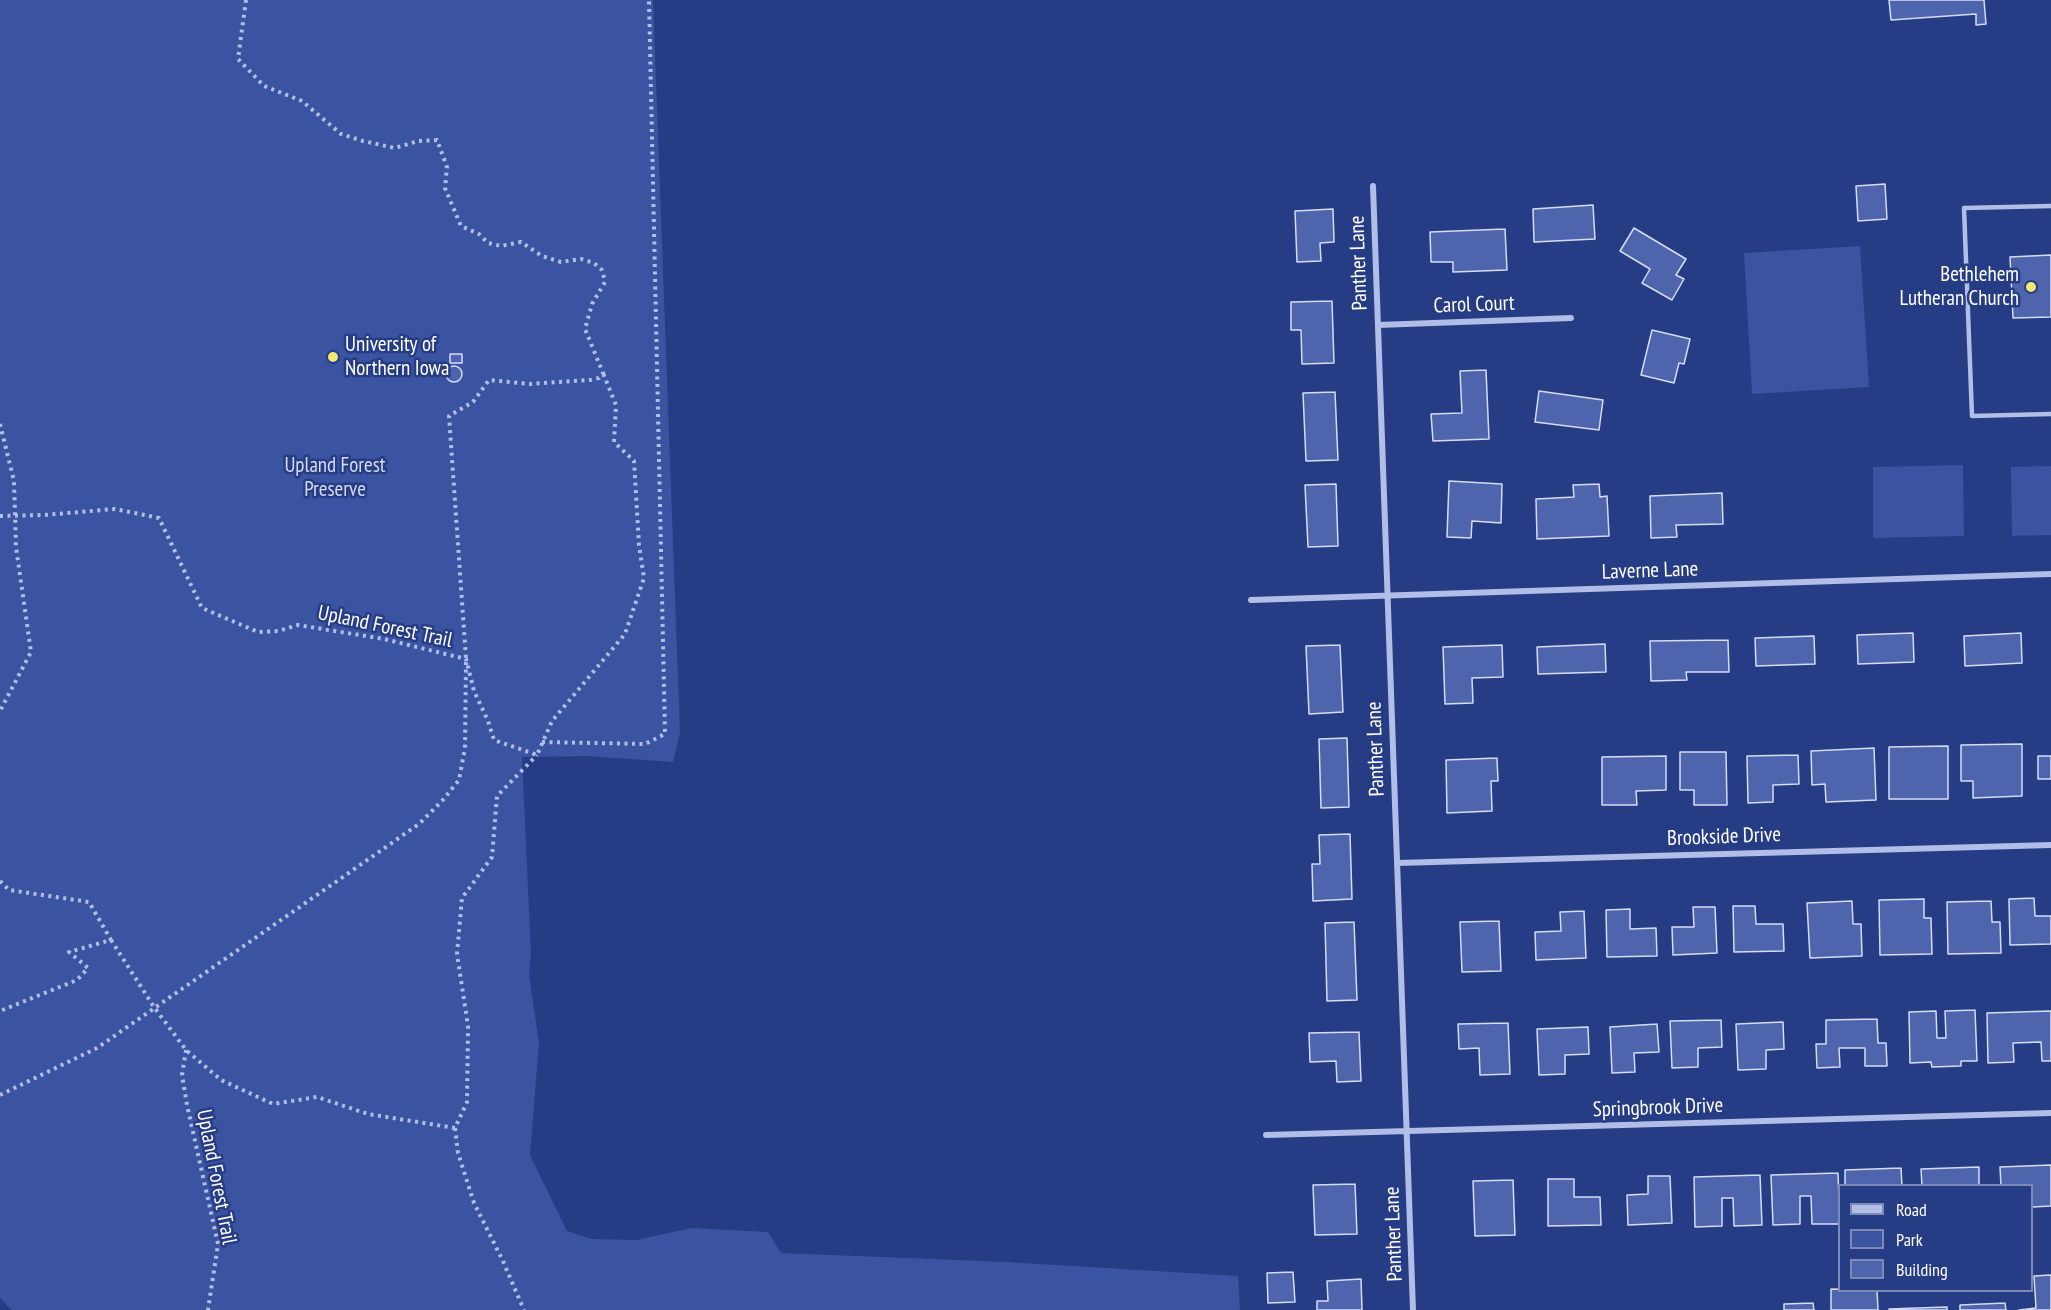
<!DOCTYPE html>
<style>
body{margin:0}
#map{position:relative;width:2051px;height:1310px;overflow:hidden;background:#263c85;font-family:"PT Sans Narrow",sans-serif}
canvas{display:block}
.legend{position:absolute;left:1838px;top:1184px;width:195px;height:108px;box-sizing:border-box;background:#263c85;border:2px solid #7d8ab6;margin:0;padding:8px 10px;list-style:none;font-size:18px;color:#fff}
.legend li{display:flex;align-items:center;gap:12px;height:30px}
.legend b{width:30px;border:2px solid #7d8ab6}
</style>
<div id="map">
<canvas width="2051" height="1310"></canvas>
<ul class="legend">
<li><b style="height:8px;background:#b0bee8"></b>Road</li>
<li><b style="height:16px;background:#3a54a2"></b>Park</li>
<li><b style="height:16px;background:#4e65ad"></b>Building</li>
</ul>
</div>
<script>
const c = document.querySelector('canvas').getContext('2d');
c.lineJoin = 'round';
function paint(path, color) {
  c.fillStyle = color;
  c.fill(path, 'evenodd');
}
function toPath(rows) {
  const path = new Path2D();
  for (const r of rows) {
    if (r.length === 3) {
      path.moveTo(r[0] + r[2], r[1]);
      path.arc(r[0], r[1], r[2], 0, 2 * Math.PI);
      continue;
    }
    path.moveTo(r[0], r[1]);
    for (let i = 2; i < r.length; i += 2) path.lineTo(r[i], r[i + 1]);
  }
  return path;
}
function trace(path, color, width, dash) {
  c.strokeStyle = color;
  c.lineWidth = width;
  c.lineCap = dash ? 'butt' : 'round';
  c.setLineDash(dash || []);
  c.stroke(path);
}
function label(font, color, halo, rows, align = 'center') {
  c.font = font + ' "PT Sans Narrow",sans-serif';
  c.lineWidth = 5;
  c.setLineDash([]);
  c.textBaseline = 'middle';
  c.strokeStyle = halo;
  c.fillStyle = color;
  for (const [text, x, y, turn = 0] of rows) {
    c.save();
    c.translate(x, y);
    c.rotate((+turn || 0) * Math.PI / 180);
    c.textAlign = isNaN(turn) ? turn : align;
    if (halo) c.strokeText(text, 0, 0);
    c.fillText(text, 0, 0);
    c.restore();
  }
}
const green = toPath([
 [0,0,653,0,680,732,673,762,587,756,522,757,531,953,529,975,539,1043,530,1155,567,1231,591,1239,636,1240,692,1228,768,1232,781,1253,1007,1262,1238,1276,1240,1310,12,1310,0,1298],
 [1860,246,1869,387,1752,394,1744,253],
 [1963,465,1964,536,1873,538,1873,467],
 [2051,466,2051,535,2012,536,2011,467]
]);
const building = toPath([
 [1889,0,1984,0,1986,24,1976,25,1976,14,1891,20,1889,0],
 [1885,184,1887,219,1858,221,1856,186,1885,184],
 [1593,205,1595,239,1534,242,1533,209,1593,205],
 [1333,209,1334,242,1320,243,1321,261,1297,262,1295,211,1333,209],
 [1634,228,1686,259,1676,275,1684,279,1672,300,1642,283,1650,269,1620,251,1634,228],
 [1505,229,1507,270,1453,272,1453,262,1431,262,1430,232,1505,229],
 [2051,255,2051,317,2013,318,2010,257,2051,255],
 [1332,301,1334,363,1302,364,1301,330,1291,330,1291,302,1332,301],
 [1652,330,1690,339,1684,364,1679,363,1674,383,1641,375,1652,330],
 [450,354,462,354,462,363,450,363,450,354],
 [454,374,8],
 [1486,370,1489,439,1433,441,1431,414,1462,413,1460,371,1486,370],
 [1539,391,1603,400,1599,430,1535,422,1539,391],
 [1335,392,1338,460,1306,461,1303,393,1335,392],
 [1449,481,1502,484,1501,523,1472,521,1471,538,1447,537,1449,481],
 [1336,484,1338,546,1308,547,1305,485,1336,484],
 [1599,484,1600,497,1607,496,1609,536,1537,539,1536,499,1574,497,1573,485,1599,484],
 [1722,493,1723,524,1676,525,1677,537,1651,538,1650,496,1722,493],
 [1913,633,1914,662,1858,664,1857,635,1913,633],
 [2021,633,2022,663,1965,666,1964,636,2021,633],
 [1814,636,1815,664,1756,666,1755,638,1814,636],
 [1728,640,1729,672,1686,672,1687,680,1651,681,1650,641,1728,640],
 [1605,644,1606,672,1538,674,1537,647,1605,644],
 [1340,645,1343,712,1309,714,1306,646,1340,645],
 [1502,645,1503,677,1472,678,1473,703,1445,704,1443,647,1502,645],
 [1347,738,1349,807,1321,808,1319,739,1347,738],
 [2022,744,2022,796,1973,798,1973,781,1961,781,1961,745,2022,744],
 [1948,746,1948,799,1889,799,1889,747,1948,746],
 [1874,748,1876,800,1826,802,1825,784,1812,785,1811,751,1874,748],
 [1680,752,1726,752,1727,805,1694,805,1694,790,1680,790,1680,752],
 [1798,755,1799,784,1773,785,1773,802,1748,803,1747,756,1798,755],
 [1666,756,1666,790,1636,791,1637,805,1602,805,1602,757,1666,756],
 [2038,756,2051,756,2051,779,2038,779,2038,756],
 [1497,758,1498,781,1491,781,1492,811,1447,813,1446,760,1497,758],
 [1350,834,1352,899,1313,901,1312,864,1320,864,1319,835,1350,834],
 [2034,898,2035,916,2051,916,2051,944,2010,945,2009,899,2034,898],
 [1924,899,1924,918,1931,918,1932,954,1880,955,1879,900,1924,899],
 [1852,901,1853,924,1861,924,1862,956,1810,958,1807,903,1852,901],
 [1991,901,1992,922,2000,922,2001,953,1948,954,1947,902,1991,901],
 [1733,906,1755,906,1756,924,1783,924,1784,951,1734,952,1733,906],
 [1693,907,1715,907,1717,953,1673,955,1672,927,1694,927,1693,907],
 [1630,909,1630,929,1656,928,1657,956,1607,957,1606,910,1630,909],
 [1584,911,1586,958,1536,960,1535,932,1561,931,1560,912,1584,911],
 [1499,921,1501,971,1462,972,1460,922,1499,921],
 [1354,922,1357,1000,1327,1001,1325,923,1354,922],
 [1975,1010,1977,1061,1961,1061,1961,1066,1932,1067,1931,1062,1910,1063,1909,1012,1936,1011,1937,1038,1946,1038,1945,1011,1975,1010],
 [2051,1011,2051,1061,2042,1061,2041,1042,2013,1043,2014,1062,1988,1063,1987,1013,2051,1011],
 [1877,1019,1878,1043,1886,1043,1887,1066,1865,1066,1865,1048,1839,1048,1840,1067,1817,1068,1816,1044,1826,1044,1826,1020,1877,1019],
 [1721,1020,1722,1047,1698,1048,1698,1067,1672,1068,1670,1021,1721,1020],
 [1783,1022,1784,1049,1766,1050,1766,1069,1738,1070,1736,1024,1783,1022],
 [1508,1023,1510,1074,1480,1075,1479,1048,1459,1049,1458,1024,1508,1023],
 [1657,1024,1659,1052,1634,1053,1635,1072,1612,1073,1610,1027,1657,1024],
 [1588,1027,1589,1054,1565,1055,1565,1074,1539,1075,1537,1029,1588,1027],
 [1359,1032,1361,1081,1337,1082,1336,1061,1310,1062,1309,1033,1359,1032],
 [2051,1165,2051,1206,2032,1207,2032,1186,2001,1186,2000,1167,2051,1165],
 [1979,1167,1979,1186,1922,1186,1921,1169,1979,1167],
 [1901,1168,1902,1186,1845,1186,1845,1170,1901,1168],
 [1838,1173,1840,1224,1812,1224,1811,1196,1800,1196,1800,1224,1773,1225,1771,1175,1838,1173],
 [1760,1175,1762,1225,1734,1226,1733,1198,1722,1198,1722,1226,1695,1227,1694,1177,1760,1175],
 [1648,1176,1670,1176,1672,1223,1628,1225,1627,1195,1648,1194,1648,1176],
 [1548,1179,1574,1179,1574,1197,1600,1197,1601,1225,1548,1226,1548,1179],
 [1513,1180,1515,1235,1475,1236,1473,1181,1513,1180],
 [1355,1184,1357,1234,1315,1235,1313,1185,1355,1184],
 [1293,1272,1295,1302,1268,1303,1267,1273,1293,1272],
 [2051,1275,2051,1310,2019,1310,2036,1308,2034,1276,2051,1275],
 [1361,1279,1362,1310,1317,1310,1317,1301,1328,1301,1327,1281,1361,1279],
 [1831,1289,1877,1290,1878,1310,1831,1310,1831,1289],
 [1813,1303,1814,1310,1784,1310,1784,1304,1813,1303],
 [2005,1303,2006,1310,1960,1310,1960,1305,2005,1303],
 [1947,1307,1947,1310,1889,1310,1889,1309,1947,1307]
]);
const path = toPath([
 [0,424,14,481,16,547,31,652,0,711],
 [0,516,44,515,115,509,159,518,202,608,258,632,278,631,298,625,384,639,466,659,474,691,488,721,494,740,537,755,552,721,625,634,644,578,639,545,634,461,614,442,616,405,603,373],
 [542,742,645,744,665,734,649,0],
 [0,881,9,890,89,902,111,940,69,952,88,968,77,980,0,1011],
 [111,940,154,1007,186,1050,221,1080,273,1104,317,1097,368,1114,455,1128,467,1102,468,1026,457,954,462,898,492,857,497,796,537,755],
 [186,1050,182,1075,187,1105,218,1244,208,1310],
 [0,1095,97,1048,419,824,442,801,459,780,465,748,466,659,449,416,473,402,489,380,530,384,590,380,599,378,603,373,585,329,592,304,605,282,602,270,594,263,581,259,561,262,542,256,521,242,501,246,488,243,479,234,461,226,445,188,447,167,437,140,418,141,395,148,363,141,341,134,302,101,264,86,238,59,246,0],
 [455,1128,458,1153,474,1203,502,1259,524,1310]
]);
const service = toPath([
 [2051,206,1964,208,1972,416,2051,414]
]);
const minor = toPath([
 [1373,186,1413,1310],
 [1378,325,1571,318],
 [1251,600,2051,574],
 [1397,863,2051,845],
 [1266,1135,2051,1113]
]);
const markers = [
 [2031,287,6,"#f1e775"],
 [333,357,6,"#f1e775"]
];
const streetNames = [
 ["Panther Lane",1359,263,-92],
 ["Carol Court",1474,305,-2],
 ["Laverne Lane",1650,571,-2],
 ["Upland Forest Trail",385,627,12],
 ["Panther Lane",1376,749,-92],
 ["Brookside Drive",1724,837,-2],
 ["Springbrook Drive",1658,1108,-2],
 ["Upland Forest Trail",216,1177,79],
 ["Panther Lane",1394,1234,-92]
];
const poiNames = [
 ["Bethlehem",2019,275],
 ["Lutheran Church",2019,299],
 ["University of",345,345,"left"],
 ["Northern Iowa",345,369,"left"]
];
const parkNames = [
 ["Upland Forest",335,466],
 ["Preserve",335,490]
];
paint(green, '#3a54a2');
paint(building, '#4e65ad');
trace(building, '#d4dcf6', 1.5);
trace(path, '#b0bee8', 4, [3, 4.5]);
trace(service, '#b0bee8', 4.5);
trace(minor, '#b0bee8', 6);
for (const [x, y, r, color] of markers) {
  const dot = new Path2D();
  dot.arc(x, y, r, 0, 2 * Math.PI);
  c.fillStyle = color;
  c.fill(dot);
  trace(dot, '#263c85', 2);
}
label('21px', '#fff', '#263c85', streetNames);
label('21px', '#fff', '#263c85', poiNames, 'right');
label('21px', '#d4dcf6', '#263c85', parkNames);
</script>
